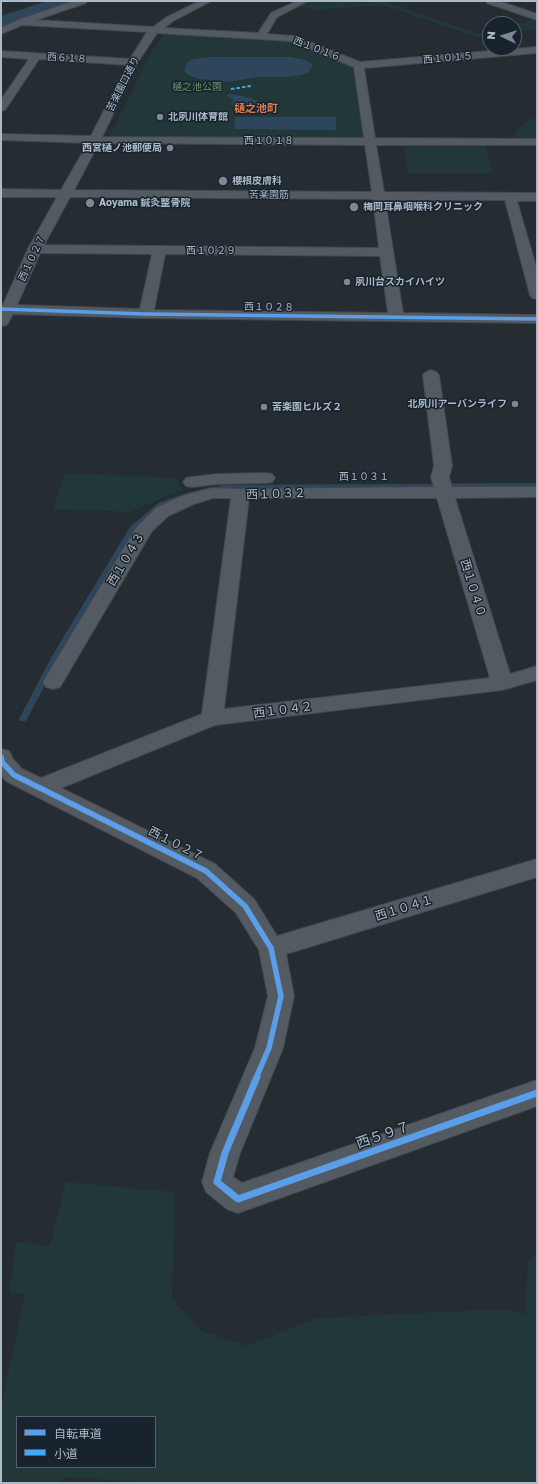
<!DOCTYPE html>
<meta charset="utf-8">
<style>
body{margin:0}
#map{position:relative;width:538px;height:1484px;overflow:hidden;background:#252c32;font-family:"Golos Text","Noto Sans JP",sans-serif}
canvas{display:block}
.frame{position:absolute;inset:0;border:2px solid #acb9c6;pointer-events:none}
.legend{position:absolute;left:16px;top:1416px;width:140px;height:52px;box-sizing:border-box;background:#18232d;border:1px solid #535f6a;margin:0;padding:5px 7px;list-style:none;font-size:12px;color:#acb9c6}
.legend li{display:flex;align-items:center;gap:8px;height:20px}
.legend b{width:20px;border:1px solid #535f6a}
.north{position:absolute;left:482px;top:16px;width:40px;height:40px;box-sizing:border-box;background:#18232d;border:1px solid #535f6a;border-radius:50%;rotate:274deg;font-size:11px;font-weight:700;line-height:16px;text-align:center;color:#acb9c6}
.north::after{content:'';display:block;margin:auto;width:14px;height:18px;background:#7d8892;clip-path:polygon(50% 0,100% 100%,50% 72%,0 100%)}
</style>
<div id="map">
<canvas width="538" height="1484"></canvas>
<div class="frame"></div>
<ul class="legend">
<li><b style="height:5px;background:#5a9eea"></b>自転車道</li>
<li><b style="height:5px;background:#3fa9f5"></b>小道</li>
</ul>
<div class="north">N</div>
</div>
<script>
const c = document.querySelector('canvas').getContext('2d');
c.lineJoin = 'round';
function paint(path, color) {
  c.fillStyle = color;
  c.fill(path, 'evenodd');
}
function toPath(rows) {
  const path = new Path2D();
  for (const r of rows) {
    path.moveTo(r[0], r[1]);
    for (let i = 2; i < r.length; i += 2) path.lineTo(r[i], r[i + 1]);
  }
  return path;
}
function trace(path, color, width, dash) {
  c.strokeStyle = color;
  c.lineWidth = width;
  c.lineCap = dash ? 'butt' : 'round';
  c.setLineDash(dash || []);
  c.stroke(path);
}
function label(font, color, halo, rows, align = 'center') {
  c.font = font + ' "Golos Text","Noto Sans JP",sans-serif';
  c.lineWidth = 3;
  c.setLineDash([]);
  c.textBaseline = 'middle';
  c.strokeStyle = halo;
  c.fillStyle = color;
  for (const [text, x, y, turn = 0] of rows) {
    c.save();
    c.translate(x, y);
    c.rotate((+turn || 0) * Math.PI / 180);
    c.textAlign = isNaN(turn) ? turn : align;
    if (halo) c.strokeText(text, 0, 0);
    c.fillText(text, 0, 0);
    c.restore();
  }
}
const green = toPath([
 [310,1,327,2,356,1,361,4,375,2,374,1,383,1,479,34,490,31,490,35,477,37,383,5,316,10,299,6],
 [532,20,537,22,537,29,514,32,514,25],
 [165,33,290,41,354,67,363,138,359,139,109,137,151,52],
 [529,119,537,119,537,139,516,139,514,132],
 [404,145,485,146,493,173,408,173],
 [65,473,177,478,182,490,130,512,53,509],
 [66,1182,175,1192,172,1299,202,1331,247,1346,317,1318,506,1309,525,1315,528,1261,537,1253,537,1483,150,1483,65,1477,59,1483,1,1483,1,1408,25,1293,9,1293,16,1242,50,1246],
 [17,1417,155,1417,155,1467,17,1467]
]);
const water = toPath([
 [209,57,291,57,305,60,312,64,312,67,309,72,301,75,287,77,257,77,229,82,199,79,188,75,184,71,186,63,194,59],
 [233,94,254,99,257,101,256,105,243,109,232,106,233,99,226,95],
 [235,117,336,117,336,130,234,129]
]);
const stream = toPath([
 [537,483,537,487,224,489,193,495,162,505,136,528,60,656,26,721,20,721,19,719,52,656,130,527,158,503,190,492,224,485,537,483]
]);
const river = toPath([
 [47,1,77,1,74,5,1,29,1,16,47,1]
]);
const minor = toPath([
 [74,1,87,1,86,3,36,20,153,27,167,17,200,1,211,1,173,21,164,28,258,33,271,13,297,1,308,1,277,17,267,34,295,36,360,62,537,47,537,53,364,68,375,138,537,139,537,145,376,145,384,192,537,193,537,201,517,201,537,270,537,299,532,298,530,295,505,200,385,200,403,313,537,315,537,323,146,318,13,314,7,325,1,326,1,305,3,305,28,249,57,197,1,197,1,189,61,190,88,143,1,140,1,134,91,136,127,65,39,59,5,110,1,111,1,100,29,59,1,57,1,51,130,59,147,32,22,25,1,34,1,28,18,20,74,1],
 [157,33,290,41,354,67,364,138,102,137,138,62,157,33],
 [99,143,365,145,372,192,74,190,99,143],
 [70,197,373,199,379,248,44,245,70,197],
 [40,253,152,254,140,309,17,305,40,253],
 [165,254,380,256,388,313,154,310,165,254],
 [486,1,499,1,537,14,537,20,487,3,486,1],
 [431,370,436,372,439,375,452,466,449,477,452,487,537,487,537,497,455,498,510,674,537,666,537,680,502,690,215,725,61,788,215,864,254,899,277,936,537,859,537,877,286,954,294,996,283,1048,240,1153,233,1177,242,1183,537,1080,537,1106,238,1213,227,1209,206,1192,202,1182,210,1153,255,1048,268,996,259,950,236,913,197,878,6,781,1,775,1,749,9,751,13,759,22,769,41,778,202,714,231,498,213,498,194,504,168,516,152,531,60,687,53,689,46,687,43,682,136,528,156,508,182,496,212,488,236,489,434,487,431,477,434,466,423,375,426,372,431,370],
 [249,498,437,498,490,678,224,709,249,498],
 [266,473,272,474,275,478,272,482,266,483,218,484,192,487,186,486,183,482,186,478,192,477,218,474,266,473]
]);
const quiet = toPath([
 [231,89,251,86]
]);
const cyclewayFar2 = toPath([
 [1,309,146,314,537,319]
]);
const cyclewayFar1 = toPath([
 [1,757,2,762,14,775,206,871,245,906,271,948,281,996,269,1048,256,1078]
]);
const cycleway = toPath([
 [257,1077,225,1153,217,1182,238,1199,537,1093]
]);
const markers = [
 [160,117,4,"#7d8892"],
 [170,148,4,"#7d8892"],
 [223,181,5,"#7d8892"],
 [90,203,5,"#7d8892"],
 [354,207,5,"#7d8892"],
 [347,282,4,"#7d8892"],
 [515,404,4,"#7d8892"],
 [264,407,4,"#7d8892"]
];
const farStreetnames = [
 ["西１０１６",317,49,21],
 ["西６１８",67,58,3],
 ["西１０１５",448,58,-5],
 ["苦楽園口通り",123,84,-63],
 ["西１０１８",269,141],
 ["苦楽園筋",269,195],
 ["西１０２９",211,251],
 ["西１０２７",32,258,-65],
 ["西１０２８",269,307,1],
 ["西１０３１",364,477]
];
const farParknames = [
 ["樋之池公園",197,87]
];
const farPoinames = [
 ["北夙川体育館",168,117],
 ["西宮樋ノ池郵便局",162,148,"right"],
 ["櫻根皮膚科",232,181],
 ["Aoyama 鍼灸整骨院",99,203],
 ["梅岡耳鼻咽喉科クリニック",363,207],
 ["夙川台スカイハイツ",355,282],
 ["北夙川アーバンライフ",507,404,"right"],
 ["苦楽園ヒルズ２",272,407]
];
const farNeighbourhoodnames = [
 ["樋之池町",256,109]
];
const streetNames = [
 ["西１０３２",276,494,-2],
 ["西１０４３",126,559,-59],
 ["西１０４０",473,588,73],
 ["西１０４２",283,710,-7],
 ["西１０２７",176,844,27],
 ["西１０４１",404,908,-17]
];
const nearStreetnames = [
 ["西５９７",383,1135,-19]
];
paint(green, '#213738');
paint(water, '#2e465b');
paint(stream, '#2e465b');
paint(river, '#2e465b');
trace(minor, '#42484d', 2);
paint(minor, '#545a62');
trace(quiet, '#3fa9f5', 2, [3.5, 2]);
trace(cyclewayFar2, '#5a9eea', 3.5);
trace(cyclewayFar1, '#5a9eea', 5.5);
trace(cycleway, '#5a9eea', 7);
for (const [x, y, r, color] of markers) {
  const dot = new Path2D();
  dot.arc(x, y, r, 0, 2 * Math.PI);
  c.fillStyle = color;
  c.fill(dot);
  trace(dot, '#18232d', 1.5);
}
label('10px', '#acb9c6', '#18232d', farStreetnames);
label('10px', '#639768', '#18232d', farParknames);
label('bold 10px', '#acb9c6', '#18232d', farPoinames, 'left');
label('bold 11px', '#da7c53', '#18232d', farNeighbourhoodnames);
label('12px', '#acb9c6', '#18232d', streetNames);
label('14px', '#acb9c6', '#18232d', nearStreetnames);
</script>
